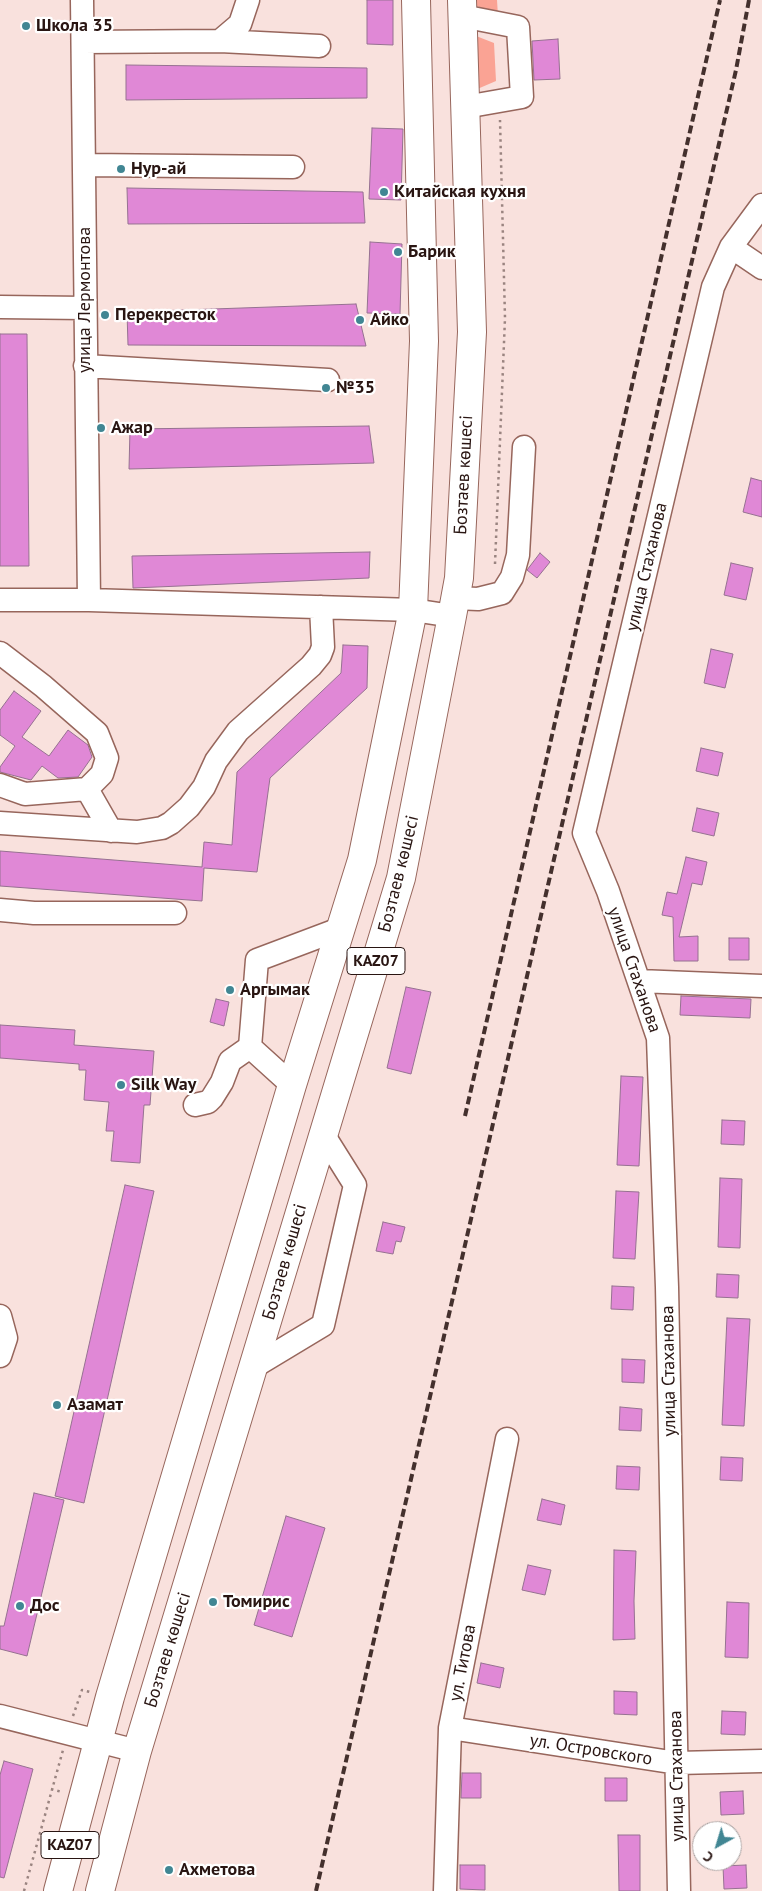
<!DOCTYPE html>
<meta charset="utf-8">
<style>
body{margin:0}
#map{position:relative;width:762px;height:1891px;overflow:hidden;background:#f9e1dd;font-family:"PT Sans",sans-serif}
canvas{display:block}
.north{position:absolute;left:692px;top:1821px;width:50px;height:50px;box-sizing:border-box;background:#fff;border:1px solid #a9a1a0;border-radius:50%;rotate:219deg;font-size:14px;font-weight:700;line-height:20px;text-align:center;color:#291512}
.north::after{content:'';display:block;margin:auto;width:18px;height:22px;background:#418693;clip-path:polygon(50% 0,100% 100%,50% 72%,0 100%)}
</style>
<div id="map">
<canvas width="762" height="1891"></canvas>
<div class="north">С</div>
</div>
<script>
const c = document.querySelector('canvas').getContext('2d');
c.lineJoin = 'round';
function paint(path, color) {
  c.fillStyle = color;
  c.fill(path, 'evenodd');
}
function toPath(rows) {
  const path = new Path2D();
  for (const r of rows) {
    path.moveTo(r[0], r[1]);
    for (let i = 2; i < r.length; i += 2) path.lineTo(r[i], r[i + 1]);
  }
  return path;
}
function trace(path, color, width, dash) {
  c.strokeStyle = color;
  c.lineWidth = width;
  c.lineCap = dash ? 'butt' : 'round';
  c.setLineDash(dash || []);
  c.stroke(path);
}
function label(font, color, halo, rows, align = 'center') {
  c.font = font + ' "PT Sans",sans-serif';
  c.lineWidth = 4.5;
  c.setLineDash([]);
  c.textBaseline = 'middle';
  c.strokeStyle = halo;
  c.fillStyle = color;
  for (const [text, x, y, turn = 0] of rows) {
    c.save();
    c.translate(x, y);
    c.rotate((+turn || 0) * Math.PI / 180);
    c.textAlign = isNaN(turn) ? turn : align;
    if (halo) c.strokeText(text, 0, 0);
    c.fillText(text, 0, 0);
    c.restore();
  }
}
const green = toPath([
 [474,0,497,0,498,16,473,4],
 [471,34,494,43,496,81,475,90]
]);
const building = toPath([
 [367,0,393,0,393,45,367,44,367,0],
 [558,39,560,79,534,80,532,41,558,39],
 [126,65,367,68,367,98,126,100,126,65],
 [372,128,403,129,401,200,369,199,372,128],
 [127,188,363,192,365,223,128,224,127,188],
 [370,242,402,244,400,314,367,313,370,242],
 [356,304,366,346,128,345,127,312,356,304],
 [0,334,27,334,29,566,0,566,0,334],
 [369,426,374,463,129,469,130,429,369,426],
 [751,478,762,481,762,517,743,512,751,478],
 [370,552,369,578,133,588,132,556,370,552],
 [540,553,550,562,537,578,527,570,540,553],
 [731,563,753,568,746,600,724,595,731,563],
 [343,645,368,646,367,688,270,778,257,872,204,868,202,901,0,886,0,851,202,867,204,842,232,845,237,772,341,673,343,645],
 [711,649,733,654,725,688,704,683,711,649],
 [14,691,41,711,22,737,49,756,68,730,88,745,92,757,78,777,58,778,42,766,31,780,0,772,0,767,15,746,0,735,0,710,14,691],
 [701,748,723,753,718,776,696,771,701,748],
 [697,808,719,813,714,836,692,831,697,808],
 [686,857,707,862,702,885,692,883,679,937,698,936,698,961,674,961,673,917,662,915,667,892,677,894,686,857],
 [729,938,749,938,749,960,729,960,729,938],
 [406,987,431,992,411,1074,387,1068,406,987],
 [681,996,751,999,750,1018,680,1015,681,996],
 [216,999,229,1002,224,1026,210,1022,216,999],
 [0,1025,75,1030,74,1045,154,1051,150,1105,144,1105,140,1163,111,1161,114,1131,106,1131,109,1102,84,1100,86,1070,79,1070,79,1064,0,1058,0,1025],
 [621,1076,643,1077,639,1166,617,1165,621,1076],
 [722,1120,745,1121,744,1145,721,1144,722,1120],
 [720,1178,742,1179,740,1248,718,1247,720,1178],
 [125,1185,154,1191,84,1503,55,1496,125,1185],
 [616,1191,639,1192,635,1259,613,1258,616,1191],
 [383,1222,405,1227,401,1242,396,1241,393,1254,376,1251,383,1222],
 [717,1274,739,1275,738,1298,716,1297,717,1274],
 [612,1286,634,1287,633,1310,611,1309,612,1286],
 [727,1318,750,1319,744,1426,722,1425,727,1318],
 [622,1359,645,1360,644,1383,622,1382,622,1359],
 [620,1407,642,1409,641,1431,619,1430,620,1407],
 [721,1457,743,1458,742,1481,720,1480,721,1457],
 [617,1466,640,1467,639,1490,616,1489,617,1466],
 [34,1493,64,1500,27,1656,0,1649,0,1626,4,1626,34,1493],
 [542,1499,565,1505,561,1525,537,1520,542,1499],
 [286,1516,325,1528,292,1637,254,1625,286,1516],
 [614,1550,636,1551,634,1601,635,1639,613,1640,614,1550],
 [528,1565,551,1570,545,1595,522,1590,528,1565],
 [727,1602,749,1603,748,1658,725,1657,727,1602],
 [481,1663,504,1668,500,1688,477,1683,481,1663],
 [614,1691,637,1692,637,1715,614,1714,614,1691],
 [722,1711,746,1712,745,1735,721,1734,722,1711],
 [4,1761,33,1769,4,1878,0,1877,0,1775,4,1761],
 [462,1773,481,1773,481,1798,461,1798,462,1773],
 [605,1778,627,1778,627,1801,605,1801,605,1778],
 [743,1791,744,1814,721,1815,720,1792,743,1791],
 [618,1835,640,1835,640,1891,619,1891,618,1835],
 [460,1865,485,1865,485,1890,460,1889,460,1865],
 [746,1865,747,1888,724,1889,723,1866,746,1865]
]);
const path = toPath([
 [495,564,505,318,500,120],
 [73,1716,82,1690,90,1692],
 [51,1789,62,1792],
 [24,1891,63,1750]
]);
const minor = toPath([
 [82,0,89,600,413,610,452,616],
 [462,16,518,27,522,97,465,107],
 [220,41,319,46],
 [83,42,220,41,240,24,248,0],
 [85,165,293,167],
 [731,247,762,268],
 [0,307,85,308],
 [85,366,328,380],
 [455,598,478,599,502,593,512,577,518,555,524,447],
 [0,600,89,600],
 [0,653,43,686,97,733,107,758,102,774,87,789,25,794,0,785],
 [87,789,111,831],
 [0,823,137,832,162,828,171,823,189,807,204,787,216,761,238,731,311,666,320,655,323,647,321,607],
 [0,910,34,913,175,913],
 [639,981,762,986],
 [292,1085,250,1047,257,960,342,928],
 [195,1105,208,1102,212,1098,222,1082,230,1061,250,1047],
 [0,1316,6,1338,0,1356],
 [255,1366,323,1325,355,1185,323,1134],
 [0,1716,137,1751],
 [450,1728,677,1763,762,1761],
 [445,1891,450,1728,507,1439],
 [679,1891,667,1287,658,1038,608,891,584,833,713,287,731,247,762,205]
]);
const highway = toPath([
 [58,1891,110,1697,292,1085,362,860,413,610,424,341,416,0],
 [100,1891,137,1751,401,878,452,616,459,578,472,332,462,0]
]);
const rail = toPath([
 [465,1116,720,0],
 [316,1891,736,70,749,0]
]);
const markers = [
 [26,26,5,"#418693"],
 [121,169,5,"#418693"],
 [384,192,5,"#418693"],
 [398,252,5,"#418693"],
 [105,315,5,"#418693"],
 [360,320,5,"#418693"],
 [326,388,5,"#418693"],
 [101,428,5,"#418693"],
 [230,990,5,"#418693"],
 [121,1085,5,"#418693"],
 [57,1405,5,"#418693"],
 [213,1602,5,"#418693"],
 [20,1606,5,"#418693"],
 [169,1870,5,"#418693"]
];
const shields = [
 [376,961,58],
 [70,1845,58]
];
const shieldNames = [
 ["KAZ07",376,961],
 ["KAZ07",70,1845]
];
const poiNames = [
 ["Школа 35",36,26],
 ["Нур-ай",131,169],
 ["Китайская кухня",394,192],
 ["Барик",408,252],
 ["Перекресток",115,315],
 ["Айко",370,320],
 ["№35",336,388],
 ["Ажар",111,428],
 ["Аргымак",240,990],
 ["Silk Way",131,1085],
 ["Азамат",67,1405],
 ["Томирис",223,1602],
 ["Дос",30,1606],
 ["Ахметова",179,1870]
];
const streetNames = [
 ["улица Лермонтова",85,300,-90],
 ["Бозтаев көшесі",464,475,-87],
 ["улица Стаханова",647,567,-77],
 ["Бозтаев көшесі",399,874,-76],
 ["улица Стаханова",634,970,71],
 ["Бозтаев көшесі",285,1262,-74],
 ["улица Стаханова",669,1371,-91],
 ["Бозтаев көшесі",168,1650,-73],
 ["ул. Титова",463,1663,-79],
 ["ул. Островского",591,1750,9],
 ["улица Стаханова",677,1776,-91]
];
paint(green, '#faa394');
paint(building, '#e088d6');
trace(building, '#967191', 1);
trace(minor, '#97665c', 25);
trace(highway, '#97665c', 30);
trace(path, '#9a8480', 2.5, [2.5, 4]);
trace(minor, '#fff', 22);
trace(highway, '#fff', 28);
trace(rail, '#44302d', 4, [8, 4]);
for (const [x, y, r, color] of markers) {
  const dot = new Path2D();
  dot.arc(x, y, r, 0, 2 * Math.PI);
  c.fillStyle = color;
  c.fill(dot);
  trace(dot, '#fff', 2);
}
for (const [x, y, w] of shields) {
  const box = new Path2D();
  box.roundRect(x - w / 2, y - 13.5, w, 27, 4);
  c.fillStyle = '#fff';
  c.fill(box);
  trace(box, '#291512', 1);
}
label('bold 16px', '#291512', null, shieldNames);
label('bold 18px', '#291512', '#fff', poiNames, 'left');
label('18px', '#291512', '#fff', streetNames);
</script>
